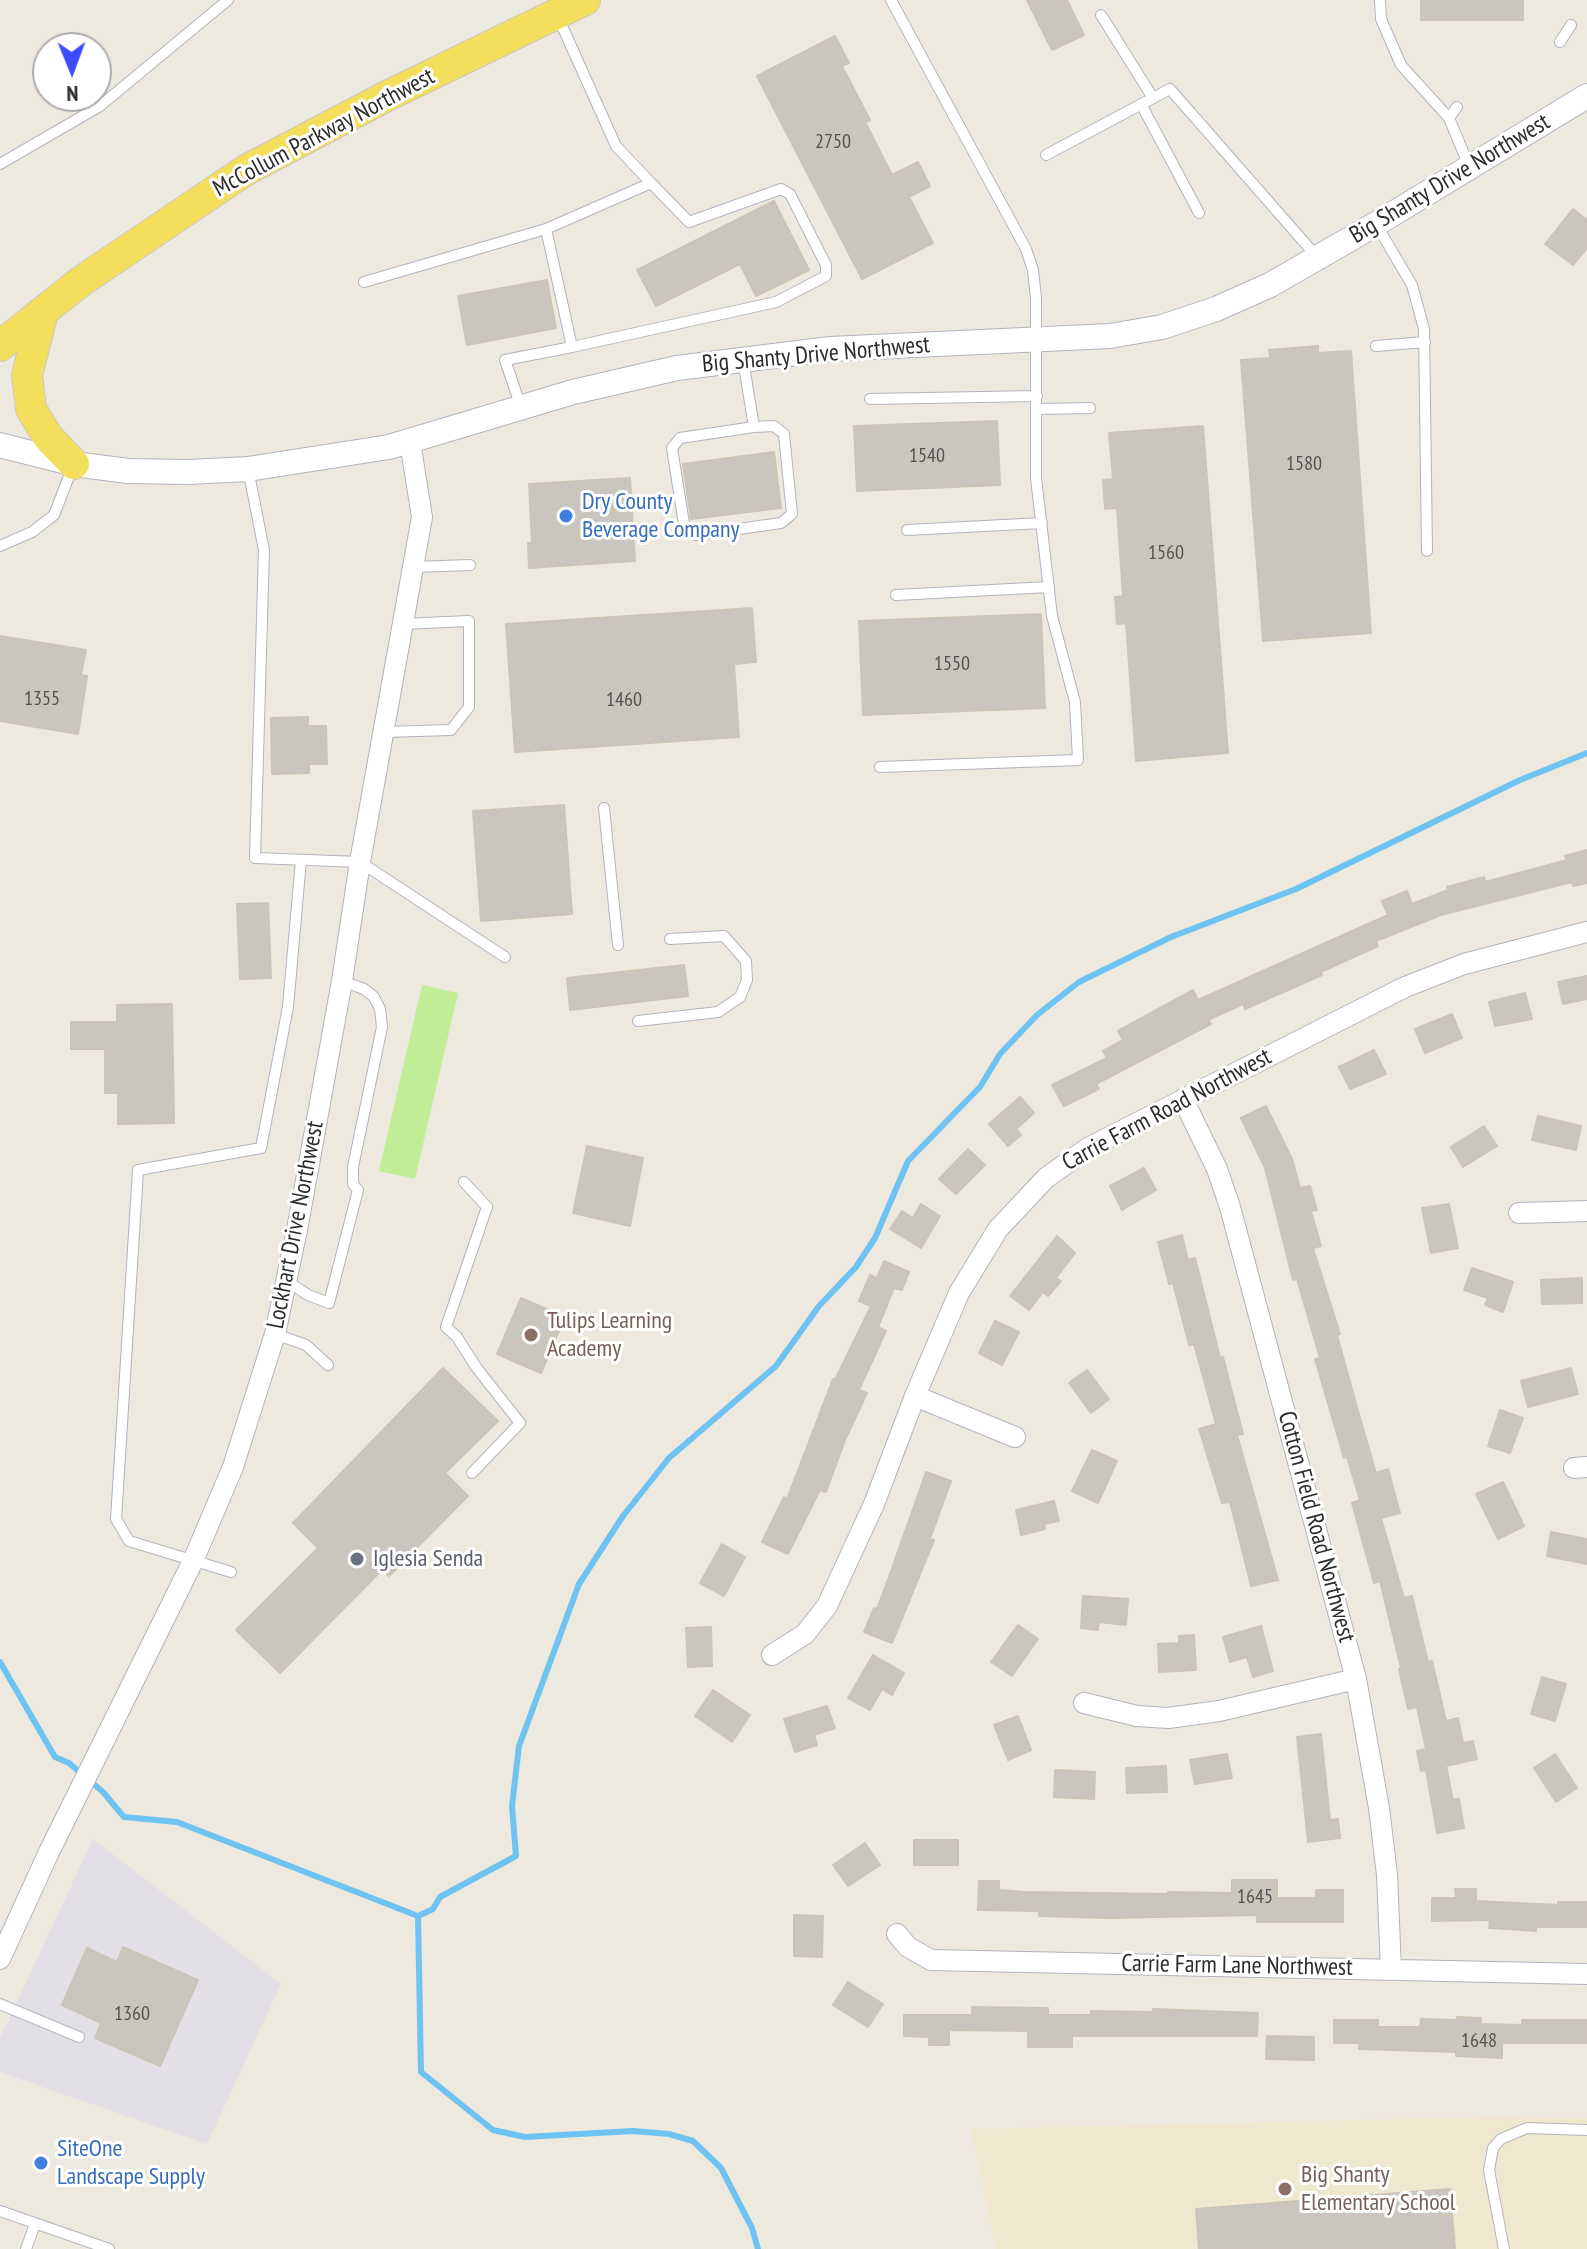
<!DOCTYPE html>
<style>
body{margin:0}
#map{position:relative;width:1587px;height:2249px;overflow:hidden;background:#eee9de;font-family:"PT Sans Narrow",sans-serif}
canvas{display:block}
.north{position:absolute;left:32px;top:32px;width:80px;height:80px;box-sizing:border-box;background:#fff;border:2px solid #ababab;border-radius:50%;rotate:179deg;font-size:22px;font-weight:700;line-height:32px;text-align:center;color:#2c2c2c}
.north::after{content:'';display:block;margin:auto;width:28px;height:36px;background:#3b4dfe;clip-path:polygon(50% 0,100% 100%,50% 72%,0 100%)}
</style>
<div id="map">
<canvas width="1587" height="2249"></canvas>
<div class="north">N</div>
</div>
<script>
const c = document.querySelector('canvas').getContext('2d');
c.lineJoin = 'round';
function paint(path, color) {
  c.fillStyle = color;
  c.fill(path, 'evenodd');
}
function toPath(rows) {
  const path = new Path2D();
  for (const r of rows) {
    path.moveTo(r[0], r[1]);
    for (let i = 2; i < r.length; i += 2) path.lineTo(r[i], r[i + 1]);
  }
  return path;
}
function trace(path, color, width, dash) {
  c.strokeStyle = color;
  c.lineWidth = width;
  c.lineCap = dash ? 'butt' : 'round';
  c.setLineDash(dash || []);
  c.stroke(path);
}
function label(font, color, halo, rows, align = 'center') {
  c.font = font + ' "PT Sans Narrow",sans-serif';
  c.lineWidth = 6;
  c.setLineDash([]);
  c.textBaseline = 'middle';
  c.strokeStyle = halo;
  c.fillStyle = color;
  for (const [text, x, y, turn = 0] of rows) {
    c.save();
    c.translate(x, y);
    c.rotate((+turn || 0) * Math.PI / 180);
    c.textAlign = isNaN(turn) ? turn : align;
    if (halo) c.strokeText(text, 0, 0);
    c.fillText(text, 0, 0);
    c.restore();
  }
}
const industrial = toPath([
 [93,1839,281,1984,207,2144,0,2072,0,2038]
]);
const education = toPath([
 [1490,2117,1587,2118,1587,2249,996,2249,971,2129]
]);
const pitch = toPath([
 [422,985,458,993,415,1179,379,1171]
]);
const stream = toPath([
 [0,1662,55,1757,69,1763,103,1792,124,1817,177,1822,418,1916,433,1909,440,1897,516,1856,512,1806,519,1746,579,1584,623,1516,669,1458,776,1366,819,1306,856,1267,875,1238,908,1161,980,1087,1000,1054,1037,1015,1079,982,1171,937,1296,889,1520,780,1587,753],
 [418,1916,421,2072,493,2130,525,2137,633,2131,669,2134,693,2141,721,2168,752,2228,758,2249]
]);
const building = toPath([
 [1027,0,1067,0,1084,35,1052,50,1027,0],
 [1421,0,1523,0,1523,20,1421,20,1421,0],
 [835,36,849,63,842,66,870,120,865,122,892,175,918,162,930,186,909,197,933,243,862,279,757,76,835,36],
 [774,201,809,270,756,296,740,264,656,306,637,270,774,201],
 [1573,209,1587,220,1587,248,1573,265,1545,244,1573,209],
 [547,280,556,328,467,345,458,296,547,280],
 [1318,346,1318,353,1351,351,1371,633,1263,641,1241,360,1270,358,1269,350,1318,346],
 [997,421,1000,485,857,491,854,426,997,421],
 [1203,426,1228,753,1136,761,1126,623,1117,624,1115,597,1123,596,1117,508,1105,509,1103,480,1113,479,1109,433,1203,426],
 [774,452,781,508,691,519,683,464,774,452],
 [630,478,635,561,529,568,528,543,532,543,529,484,630,478],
 [752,608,756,662,734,664,739,737,515,752,506,624,752,608],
 [1041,614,1045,708,863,715,859,621,1041,614],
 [0,636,86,650,81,675,87,676,78,734,0,721,0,636],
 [308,717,308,726,326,726,327,764,309,764,309,773,272,774,271,718,308,717],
 [564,805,572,914,481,921,473,811,564,805],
 [1587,850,1587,883,1573,886,1572,882,1441,915,1376,941,1378,946,1321,972,1322,975,1245,1009,1243,1004,1208,1020,1211,1024,1096,1084,1099,1089,1064,1106,1052,1085,1107,1058,1103,1051,1123,1040,1118,1031,1193,990,1198,1000,1388,915,1382,901,1407,891,1412,904,1448,890,1447,887,1484,877,1485,882,1567,860,1565,856,1587,850],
 [268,903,271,978,240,979,237,904,268,903],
 [684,965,688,996,570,1010,567,978,684,965],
 [1587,976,1587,999,1563,1004,1558,982,1587,976],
 [1525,993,1532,1019,1495,1026,1489,1002,1525,993],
 [172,1004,174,1123,118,1124,118,1093,105,1093,105,1049,71,1049,71,1022,117,1022,117,1005,172,1004],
 [1452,1014,1462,1038,1425,1053,1415,1029,1452,1014],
 [1374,1050,1386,1074,1350,1089,1339,1067,1374,1050],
 [1020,1097,1034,1113,1016,1129,1021,1135,1008,1146,989,1124,1020,1097],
 [1266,1106,1292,1159,1300,1188,1310,1186,1317,1210,1311,1211,1321,1246,1313,1248,1340,1334,1337,1335,1358,1411,1376,1473,1388,1469,1400,1513,1381,1518,1404,1598,1412,1596,1428,1662,1432,1661,1446,1721,1458,1718,1463,1743,1473,1741,1477,1759,1446,1766,1453,1800,1459,1799,1464,1828,1437,1833,1426,1770,1421,1771,1417,1751,1426,1749,1417,1707,1408,1709,1399,1669,1401,1668,1380,1581,1374,1583,1352,1503,1360,1500,1347,1457,1344,1458,1315,1359,1320,1358,1297,1279,1293,1280,1265,1168,1241,1118,1266,1106],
 [1538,1116,1581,1126,1576,1150,1532,1140,1538,1116],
 [1484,1126,1497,1146,1463,1167,1451,1147,1484,1126],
 [587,1146,643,1158,630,1226,573,1213,587,1146],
 [968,1149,985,1165,956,1194,939,1179,968,1149],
 [1144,1168,1156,1190,1122,1210,1110,1186,1144,1168],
 [921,1204,940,1216,921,1248,890,1229,902,1211,913,1218,921,1204],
 [1449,1204,1458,1248,1431,1253,1422,1208,1449,1204],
 [1182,1235,1188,1260,1195,1258,1220,1358,1223,1357,1243,1434,1237,1435,1278,1580,1251,1586,1230,1502,1222,1503,1199,1429,1216,1424,1194,1344,1189,1345,1173,1283,1169,1284,1158,1242,1182,1235],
 [1057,1236,1075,1253,1056,1278,1061,1281,1048,1296,1043,1292,1029,1310,1010,1296,1057,1236],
 [884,1261,909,1272,902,1290,894,1288,878,1327,886,1331,859,1390,867,1393,845,1440,826,1492,820,1490,788,1554,762,1542,784,1497,787,1499,833,1379,835,1380,871,1306,859,1301,870,1275,877,1278,884,1261],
 [1472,1268,1513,1282,1503,1312,1485,1305,1488,1298,1464,1290,1472,1268],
 [1582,1278,1582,1303,1542,1304,1541,1280,1582,1278],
 [521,1298,565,1317,541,1373,497,1354,521,1298],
 [995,1321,1019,1332,1002,1365,979,1353,995,1321],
 [443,1368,498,1421,445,1473,468,1496,389,1576,382,1570,280,1673,236,1630,318,1548,293,1523,443,1368],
 [1571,1368,1578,1394,1528,1407,1521,1381,1571,1368],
 [1087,1370,1109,1399,1091,1413,1069,1383,1087,1370],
 [1500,1410,1523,1418,1510,1453,1488,1446,1500,1410],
 [1092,1450,1117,1461,1098,1503,1072,1491,1092,1450],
 [926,1472,951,1481,930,1539,934,1540,892,1643,864,1632,874,1608,877,1609,890,1574,926,1472],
 [1503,1482,1524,1526,1498,1539,1476,1494,1503,1482],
 [1054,1501,1059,1521,1044,1524,1045,1529,1021,1535,1016,1510,1054,1501],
 [1551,1532,1587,1539,1587,1564,1547,1556,1551,1532],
 [722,1544,745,1557,724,1596,700,1583,722,1544],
 [1083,1596,1128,1599,1126,1625,1099,1622,1098,1630,1081,1628,1083,1596],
 [1018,1625,1038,1639,1012,1676,991,1662,1018,1625],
 [1261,1626,1273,1671,1253,1677,1247,1657,1230,1662,1223,1637,1261,1626],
 [711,1627,712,1666,688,1667,686,1628,711,1627],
 [1194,1635,1196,1670,1159,1672,1158,1644,1179,1643,1179,1636,1194,1635],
 [873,1655,904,1673,892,1695,882,1689,870,1710,848,1698,873,1655],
 [1542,1677,1566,1684,1555,1721,1531,1714,1542,1677],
 [713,1690,750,1715,732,1742,695,1716,713,1690],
 [827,1706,835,1728,814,1735,817,1745,795,1752,784,1719,827,1706],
 [1018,1716,1031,1750,1008,1760,994,1725,1018,1716],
 [1321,1734,1330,1820,1338,1819,1340,1838,1308,1842,1297,1737,1321,1734],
 [1227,1754,1232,1778,1195,1784,1190,1760,1227,1754],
 [1555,1754,1577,1788,1556,1802,1534,1768,1555,1754],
 [1166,1766,1167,1792,1127,1793,1126,1768,1166,1766],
 [1055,1770,1095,1772,1094,1799,1054,1797,1055,1770],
 [914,1840,958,1840,958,1865,914,1865,914,1840],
 [865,1843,880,1865,848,1886,833,1865,865,1843],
 [1232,1880,1277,1880,1277,1898,1316,1898,1316,1890,1343,1890,1343,1922,1257,1922,1257,1915,1109,1918,1039,1916,1039,1911,978,1910,979,1881,999,1881,999,1890,1024,1892,1168,1894,1168,1892,1232,1893,1232,1880],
 [1455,1889,1476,1889,1476,1901,1558,1905,1558,1902,1587,1902,1587,1927,1536,1927,1536,1931,1489,1928,1490,1920,1432,1921,1432,1898,1456,1898,1455,1889],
 [794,1915,823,1916,822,1957,794,1956,794,1915],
 [123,1947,198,1980,160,2066,95,2038,101,2023,62,2005,87,1948,117,1962,123,1947],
 [848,1982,883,2004,868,2027,833,2005,848,1982],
 [972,2007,1048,2008,1048,2015,1091,2015,1091,2011,1153,2012,1153,2009,1258,2013,1257,2036,1072,2036,1072,2047,1028,2047,1028,2031,949,2030,949,2045,929,2045,929,2037,904,2036,904,2015,972,2015,972,2007],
 [1457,2017,1481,2018,1481,2024,1522,2025,1522,2020,1587,2020,1587,2043,1502,2043,1502,2058,1456,2056,1456,2052,1359,2049,1359,2043,1334,2043,1334,2020,1378,2020,1378,2027,1420,2027,1421,2019,1457,2020,1457,2017],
 [1267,2036,1314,2037,1314,2060,1266,2059,1267,2036],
 [1450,2189,1455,2249,1199,2249,1196,2209,1450,2189]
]);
const service = toPath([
 [1380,0,1381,19,1401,65,1449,118,1469,166],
 [1101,15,1153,98],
 [1560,42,1571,25],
 [1141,104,1199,213],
 [1449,118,1457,107],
 [1046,155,1170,89,1318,258],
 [0,164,100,106,228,0],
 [1376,224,1412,285,1424,329,1427,551],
 [364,282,546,229],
 [1376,346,1425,342],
 [572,347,776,302,826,276,826,265,790,194,781,189,689,222,651,183],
 [743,360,754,427,680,438,672,448,685,530,696,535,781,523,792,514,784,434,774,426,754,427],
 [870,399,1037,396],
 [521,407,505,360,572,347,546,229,651,183,616,146,558,17],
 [1037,409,1090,408],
 [248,469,264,550,255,858,360,862,505,957],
 [907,530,1042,523],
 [0,546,32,532,54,515,73,466],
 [414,567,470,565],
 [896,595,1049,587],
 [384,732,451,730,469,707,469,621,403,624],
 [880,767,1078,760,1075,702,1052,616,1036,478,1036,298,1033,270,1026,249,891,0],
 [604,808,618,945],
 [638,1021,718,1012,740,997,747,980,746,961,724,936,670,939],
 [464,1182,487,1207,446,1327,457,1337,476,1367,520,1423,472,1473],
 [287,1281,308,1295,329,1303,358,1190,353,1184,353,1167,382,1027,380,1009,374,997,364,989,342,981],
 [275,1334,306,1345,328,1365],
 [231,1572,129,1541,116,1519,138,1170,261,1148,288,1007,301,860],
 [0,2004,79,2037],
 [0,2211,109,2249],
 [26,2249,35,2224],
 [1504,2249,1489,2170,1493,2148,1501,2139,1527,2128,1587,2130]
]);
const minor = toPath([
 [1183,1099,1217,1169,1230,1207,1356,1679,1379,1808,1387,1875,1391,1969],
 [1519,1213,1587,1211],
 [915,1396,1015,1437],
 [1574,1468,1587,1467],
 [772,1655,805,1634,827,1606,874,1504,915,1396,959,1293,998,1229,1046,1178,1088,1148,1405,987,1464,964,1587,932],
 [1084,1703,1137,1716,1168,1718,1219,1711,1356,1679],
 [897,1934,908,1947,931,1960,1587,1974],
 [0,1959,49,1852,193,1561,233,1467,275,1334,297,1230,342,981,360,862,422,517,410,442]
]);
const tertiary = toPath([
 [0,445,74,464,128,471,189,472,248,469,389,447,573,392,677,368,830,349,1110,336,1162,327,1216,309,1270,285,1376,224,1587,96]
]);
const primary = toPath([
 [43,312,27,375,31,409,48,437,74,464],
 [0,346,80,282,246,170,387,96,585,0]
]);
const markers = [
 [566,516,8,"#3f7fe0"],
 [531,1335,8,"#8d6e63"],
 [357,1559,8,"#6b7280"],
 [41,2163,8,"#3f7fe0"],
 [1285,2189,8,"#8d6e63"]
];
const numberNames = [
 ["2750",833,142],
 ["1540",927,456],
 ["1580",1304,464],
 ["1560",1166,553],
 ["1550",952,664],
 ["1355",42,699],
 ["1460",624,700],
 ["1645",1255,1897],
 ["1360",132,2014],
 ["1648",1479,2041]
];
const streetNames = [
 ["McCollum Parkway Northwest",324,133,-28],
 ["Big Shanty Drive Northwest",1450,179,-31],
 ["Big Shanty Drive Northwest",816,355,-5],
 ["Carrie Farm Road Northwest",1167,1110,-28],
 ["Lockhart Drive Northwest",296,1225,-79],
 ["Cotton Field Road Northwest",1316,1527,75],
 ["Carrie Farm Lane Northwest",1237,1966,1]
];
const shopNames = [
 ["Dry County",582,502],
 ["Beverage Company",582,530],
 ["SiteOne",57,2149],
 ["Landscape Supply",57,2177]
];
const educationNames = [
 ["Tulips Learning",547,1321],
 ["Academy",547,1349],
 ["Big Shanty",1301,2175],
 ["Elementary School",1301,2203]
];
const worshipNames = [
 ["Iglesia Senda",373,1559]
];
paint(industrial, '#e2dfe6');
paint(education, '#f0e8ce');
paint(pitch, '#c0ed95');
trace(stream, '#6fc3f2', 6);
paint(building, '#cac5be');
trace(building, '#cac5b8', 2);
trace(service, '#b2b3c0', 12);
trace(minor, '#b2b3c0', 22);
trace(tertiary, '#b2b3c0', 26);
trace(primary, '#c8c8c8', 32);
trace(service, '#fff', 10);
trace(minor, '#fff', 20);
trace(tertiary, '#fff', 24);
trace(primary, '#f4df5d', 30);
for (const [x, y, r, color] of markers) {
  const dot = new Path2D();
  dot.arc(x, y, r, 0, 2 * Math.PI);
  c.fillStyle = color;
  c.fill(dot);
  trace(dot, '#fff', 3);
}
label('20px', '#545250', null, numberNames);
label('24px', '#2c2c2c', '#fff', streetNames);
label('24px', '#366cbe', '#fff', shopNames, 'left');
label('24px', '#785e54', '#fff', educationNames, 'left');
label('24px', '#5b616d', '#fff', worshipNames, 'left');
</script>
